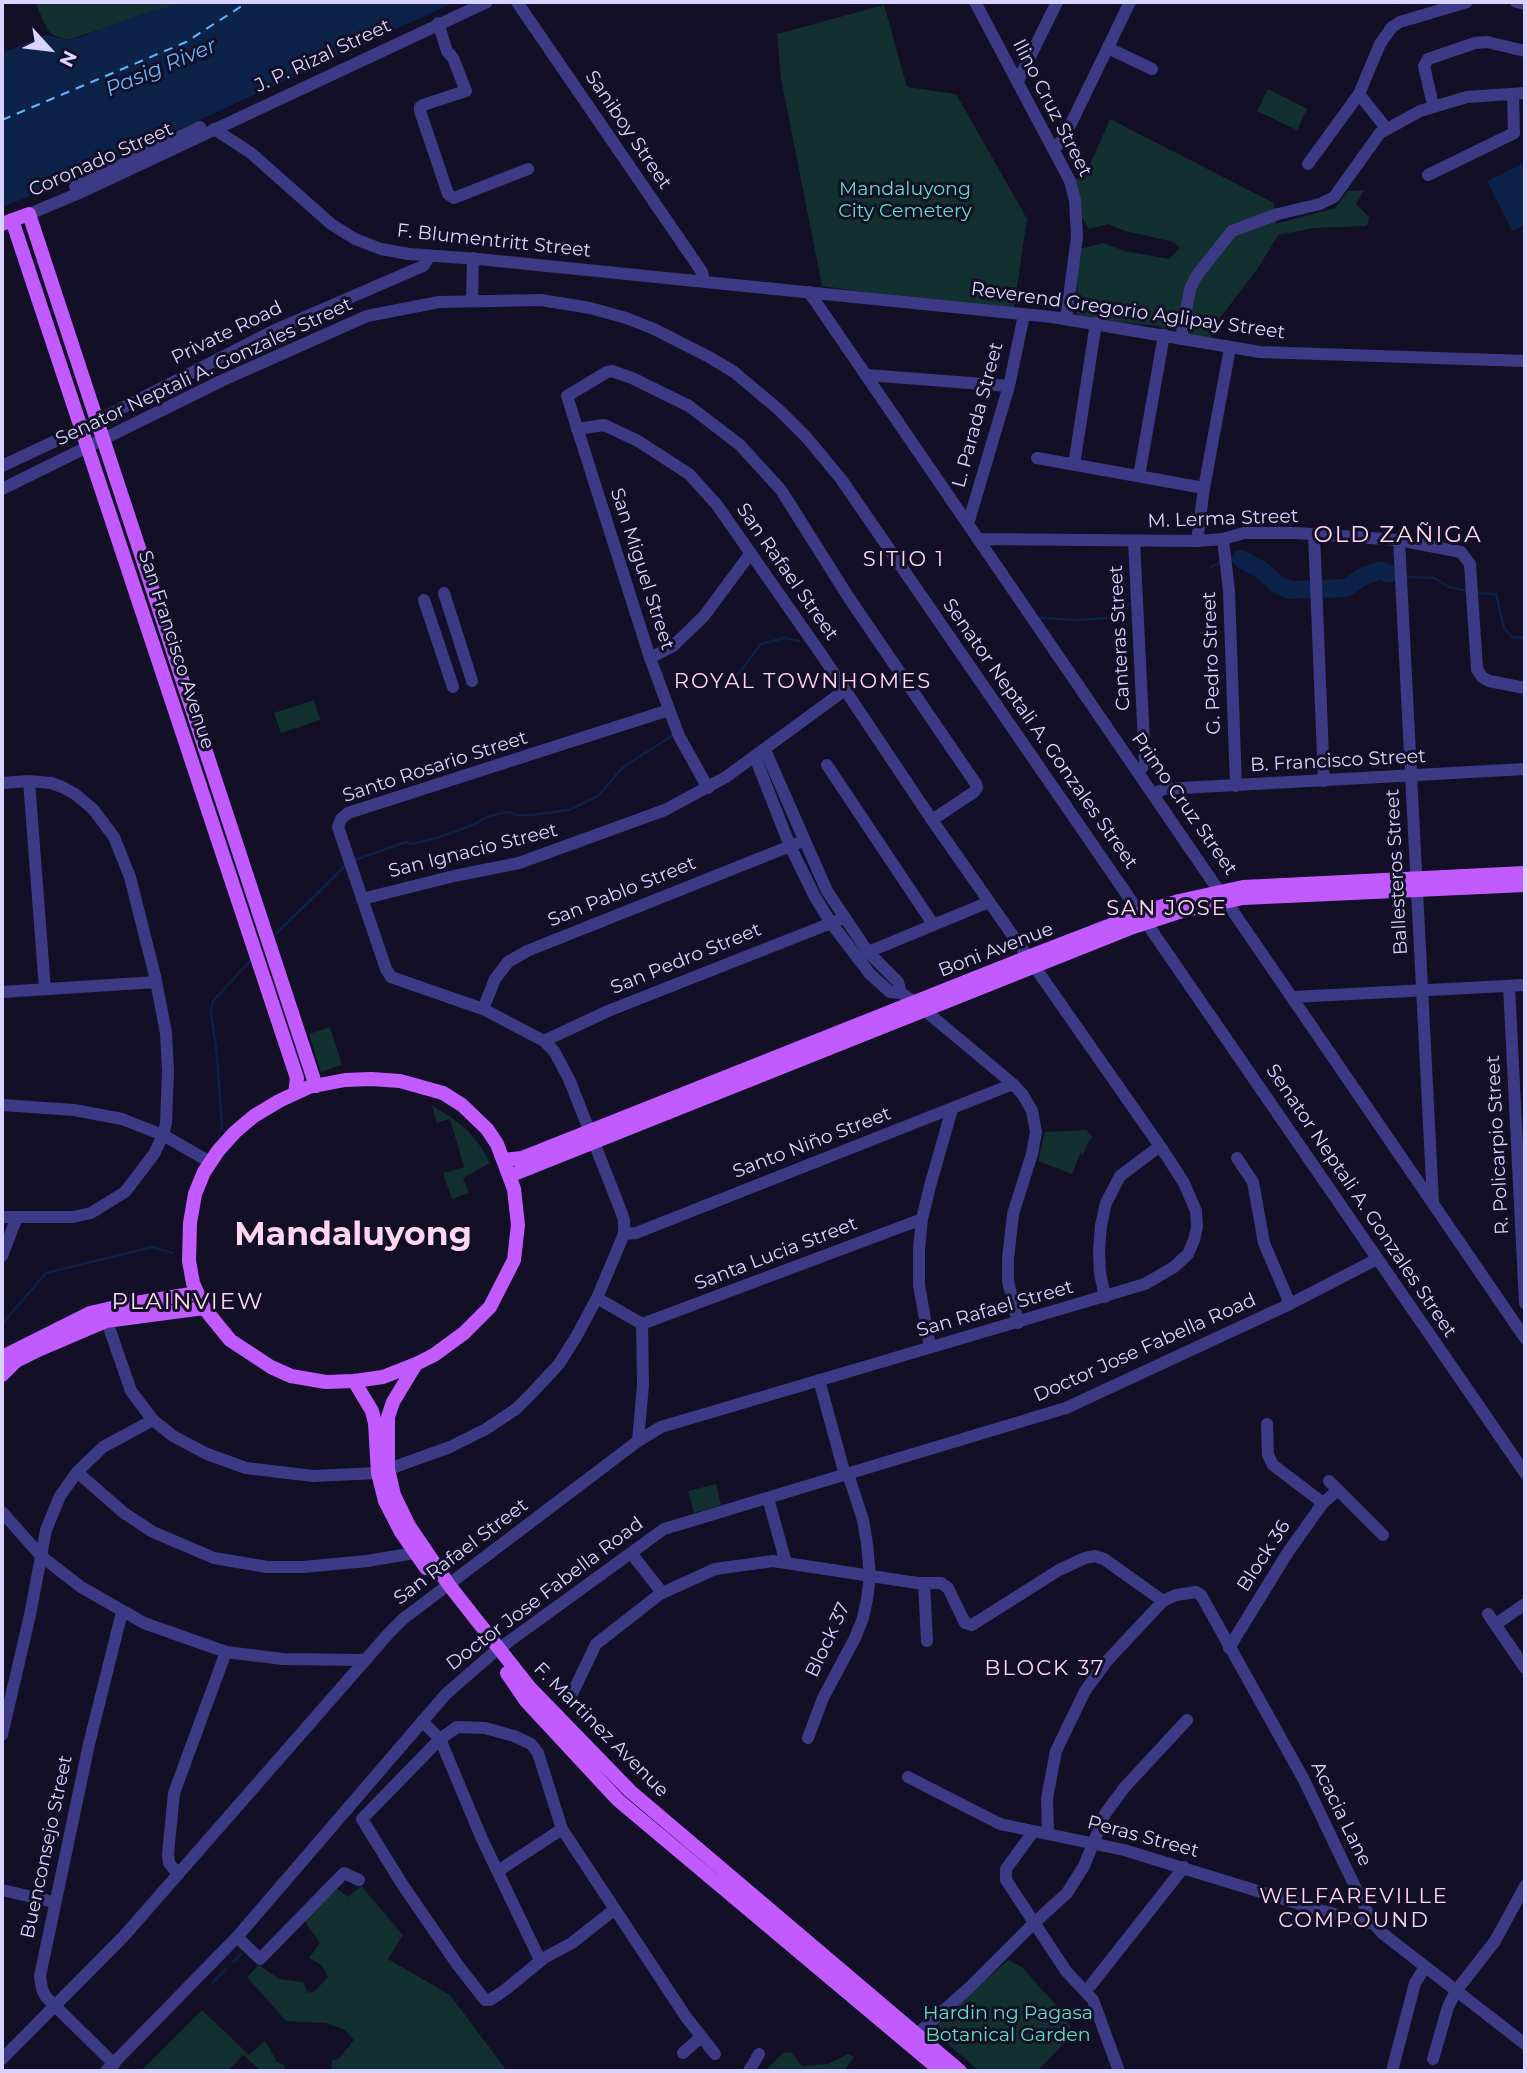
<!DOCTYPE html>
<meta charset="utf-8">
<style>
body{margin:0}
#map{position:relative;width:1527px;height:2073px;overflow:hidden;background:#130f26;font-family:Montserrat,sans-serif}
canvas{display:block}
.frame{position:absolute;inset:0;border:4px solid #d9d4ff;pointer-events:none}
.north{position:absolute;left:14px;top:14px;width:70px;height:70px;-webkit-text-stroke:5px #130f26;paint-order:stroke;rotate:117deg;font-size:19px;font-weight:700;line-height:28px;text-align:center;color:#d9d4ff}
.north::after{content:'';display:block;margin:auto;width:24px;height:32px;background:#d9d4ff;clip-path:polygon(50% 0,100% 100%,50% 72%,0 100%)}
</style>
<div id="map">
<canvas width="1527" height="2073"></canvas>
<div class="frame"></div>
<div class="north">N</div>
</div>
<script>
const c = document.querySelector('canvas').getContext('2d');
c.lineJoin = 'round';
function paint(path, color) {
  c.fillStyle = color;
  c.fill(path, 'evenodd');
}
function toPath(rows) {
  const path = new Path2D();
  for (const r of rows) {
    path.moveTo(r[0], r[1]);
    for (let i = 2; i < r.length; i += 2) path.lineTo(r[i], r[i + 1]);
  }
  return path;
}
function trace(path, color, width, dash) {
  c.strokeStyle = color;
  c.lineWidth = width;
  c.lineCap = dash ? 'butt' : 'round';
  c.setLineDash(dash || []);
  c.stroke(path);
}
function label(font, color, halo, rows, align = 'center') {
  c.font = font + ' Montserrat,sans-serif';
  c.lineWidth = 6;
  c.setLineDash([]);
  c.textBaseline = 'middle';
  c.strokeStyle = halo;
  c.fillStyle = color;
  for (const [text, x, y, turn = 0] of rows) {
    c.save();
    c.translate(x, y);
    c.rotate((+turn || 0) * Math.PI / 180);
    c.textAlign = isNaN(turn) ? turn : align;
    if (halo) c.strokeText(text, 0, 0);
    c.fillText(text, 0, 0);
    c.restore();
  }
}
const green = toPath([
 [35,2,186,2,67,40,53,35,47,29],
 [884,5,907,87,956,94,1027,219,1014,308,909,298,822,286,781,78,777,34],
 [1268,89,1307,109,1297,130,1257,111],
 [1110,119,1274,203,1276,224,1335,208,1348,191,1364,190,1356,204,1369,217,1367,226,1313,228,1278,235,1258,268,1220,318,1210,339,1157,326,1104,320,1080,321,1075,309,1077,285,1067,267,1072,251,1103,243,1125,251,1169,259,1180,248,1174,242,1125,231,1108,224,1089,229,1082,218,1073,179,1084,178],
 [314,700,320,720,281,733,274,713],
 [330,1027,342,1065,321,1072,309,1034],
 [432,1106,451,1117,468,1131,481,1147,490,1163,463,1178,469,1193,452,1199,443,1173,464,1167,450,1119,437,1123],
 [1086,1130,1093,1137,1088,1142,1083,1155,1080,1154,1072,1174,1038,1161,1045,1132],
 [716,1484,721,1505,694,1513,688,1491],
 [361,1886,403,1935,388,1959,450,1995,507,2071,331,2071,332,2060,339,2059,354,2040,345,2030,326,2023,286,2021,247,1977,259,1965,279,1979,303,1982,308,1993,315,1991,328,1977,322,1965,309,1958,320,1943,303,1919,335,1887,348,1897],
 [1008,1960,1022,1967,1062,2012,1074,2033,1037,2071,979,2071,931,2029],
 [202,2010,249,2055,265,2041,277,2062,284,2065,285,2071,261,2071,243,2055,228,2071,141,2071],
 [791,2052,802,2066,828,2064,848,2054,854,2057,844,2071,765,2071,783,2053]
]);
const water = toPath([
 [186,2,455,2,61,184,2,207,2,53,46,35,67,40,77,38,150,11],
 [1525,162,1525,225,1512,231,1487,181]
]);
const stream = toPath([
 [1231,560,1241,559],
 [1211,567,1221,562],
 [1406,577,1434,578,1449,587,1467,591],
 [1477,593,1496,594,1504,628,1512,637,1525,638],
 [1040,618,1077,620,1108,618,1133,602],
 [735,678,761,644,784,638,799,641],
 [355,860,406,842,412,844,437,838,473,825,489,816,508,812,515,815,532,815,569,810,598,796,622,768,673,735],
 [276,934,346,865],
 [222,1129,217,1054,211,1012,213,1001,252,959],
 [2,1324,46,1273,152,1247,173,1253],
 [233,1962,241,1954],
 [213,1982,227,1968]
]);
const river = toPath([
 [1241,559,1263,571,1278,585,1291,590,1346,588,1364,576,1381,570,1389,574]
]);
const ferry = toPath([
 [2,120,186,42,248,2]
]);
const minor = toPath([
 [517,2,702,272,704,281],
 [975,2,1070,181,1075,200,1077,237,1066,319],
 [1516,2,1525,4],
 [438,23,447,51,453,58,466,91,423,105,420,107,420,111,448,194,454,198,528,169],
 [1108,48,1152,69],
 [1018,81,1057,2],
 [1359,94,1386,128],
 [1433,105,1424,66,1428,59,1475,43,1487,42,1525,51],
 [214,129,251,153,331,224,355,239,381,249,409,254,478,259,1052,317,1260,352,1525,361],
 [1054,149,1064,138,1130,2],
 [1308,164,1359,94,1380,44,1392,27,1400,22,1467,2],
 [1428,175,1514,133,1513,95],
 [75,187,200,127],
 [29,214,77,194,487,2],
 [809,292,1525,1338],
 [472,301,473,258],
 [1181,339,1190,289,1197,275,1232,231,1278,214,1320,204,1334,197,1380,133,1420,111,1467,97,1525,93],
 [867,375,1009,386],
 [1037,458,1204,488],
 [1074,465,1096,323],
 [2,466,81,429,275,330,423,266,430,256],
 [1139,476,1164,335],
 [2,489,221,381,367,316,439,302,541,300,590,308,626,318,654,329,709,357,734,372,778,409,807,438,841,479,1525,1473],
 [968,524,1009,386,1024,315],
 [1314,534,1324,781],
 [978,539,1197,541,1223,539,1244,533,1296,533,1399,540,1461,552,1470,564,1477,669,1482,677,1489,681,1525,688],
 [1223,539,1229,591,1236,786],
 [1399,540,1433,1202],
 [1134,541,1145,763,1139,773],
 [1197,541,1204,488,1230,348],
 [444,593,472,681],
 [424,600,453,687],
 [650,658,673,646,704,616,750,554],
 [765,750,827,891,868,952,898,982,901,993],
 [755,757,790,846,815,897,831,923,870,974,890,992,901,993,916,1003,1013,1084,1023,1095,1032,1111,1036,1132,1032,1154,1013,1214,1008,1259,1008,1281,1018,1323],
 [827,765,933,924],
 [29,781,45,989],
 [2,783,29,781,51,783,62,787,75,794,93,809,114,837,130,877,155,976,166,1033,168,1071,166,1123,163,1135,154,1154,125,1192,91,1213,73,1217,2,1217],
 [708,788,679,736,650,658,567,396,607,372,612,371,632,378,689,406,740,445,781,490,849,598,976,784,977,788,974,792,932,820],
 [1154,794,1164,789,1525,769],
 [362,899,454,876,519,863,665,810,726,777,845,690],
 [868,952,989,902],
 [1509,986,1525,1303],
 [2,992,156,982],
 [1293,997,1525,985],
 [483,1009,495,979,508,962,527,951,803,841],
 [544,1041,608,1011,844,918],
 [2,1105,74,1110,122,1119,163,1135,210,1162],
 [1237,1158,1253,1182,1264,1243,1290,1304],
 [624,1234,636,1233,1013,1084],
 [2,1256,17,1217],
 [1105,1297,1100,1273,1099,1253,1101,1225,1106,1203,1120,1176,1160,1146],
 [597,1298,642,1324,643,1385,638,1441],
 [104,1313,131,1391,153,1420,173,1436,207,1454,246,1468,313,1476,378,1473,450,1447,486,1429,516,1409,532,1393,559,1364,576,1337,597,1298,624,1234,624,1220,619,1206,569,1079,554,1051,544,1041,483,1009,391,977,386,969,338,827,341,819,348,813,669,710],
 [642,1324,922,1219],
 [930,1347,919,1285,919,1249,922,1219,930,1186,952,1109],
 [819,1380,845,1475],
 [1267,1424,1268,1455,1273,1465,1323,1503],
 [77,1472,124,1513,153,1532,214,1558,267,1567,303,1567,367,1561,415,1553,422,1549],
 [1329,1481,1383,1535],
 [768,1498,786,1563],
 [2,1512,41,1556,81,1587,144,1623,226,1652,283,1659,364,1660],
 [924,1583,927,1641],
 [660,1594,715,1569,773,1561,917,1583,941,1583,948,1588,965,1623,972,1625,1059,1570,1085,1558,1095,1556,1104,1559,1163,1601],
 [1488,1614,1525,1668],
 [1496,1624,1525,1604],
 [1229,1648,1288,1552,1323,1503,1338,1490],
 [571,1696,596,1644,660,1594,660,1590,631,1553],
 [422,1721,440,1739,482,1839,540,1960],
 [2,1735,30,1615,46,1530,60,1496,77,1472,103,1447,153,1420],
 [808,1738,823,1698,855,1638,863,1618,867,1599,870,1576,867,1544,863,1520,848,1474],
 [908,1777,1000,1824,1124,1850,1316,1909,1368,1923,1372,1922],
 [1033,1832,1006,1869,1006,1880,1066,1971,1093,2000,1119,2071],
 [1048,1834,1047,1798,1056,1751,1085,1691,1106,1662,1163,1601,1176,1595,1196,1592,1201,1595,1304,1780,1372,1922,1382,1933,1525,2044],
 [498,1871,562,1829],
 [178,1874,169,1863,168,1854,174,1793,226,1652],
 [2,1890,54,1902],
 [615,1909,572,1943,544,1958,505,1990,490,2000,485,2000,457,1964,402,1884,362,1819,440,1739,457,1727,485,1728,514,1736,531,1744,538,1753,562,1829,686,2017,715,2054],
 [237,1937,260,1959,344,1873,359,1880],
 [1091,1985,1184,1867],
 [917,2034,969,1988,1034,1923,1067,1893,1084,1866,1105,1814,1124,1788,1187,1720],
 [683,2053,701,2037],
 [2,2059,124,1936,389,1633,403,1619,638,1441,661,1427,1145,1284,1174,1267,1188,1254,1194,1240,1197,1227,1196,1211,1184,1183,1162,1149,932,820,821,654,717,505,689,474,638,441,604,425,577,429],
 [1433,2059,1448,2007,1456,1991,1495,1941,1525,1886],
 [114,2064,46,1997,42,1989,40,1976,89,1744,122,1612],
 [106,2071,237,1937,446,1694,493,1653,664,1529,1066,1408,1290,1304,1377,1259],
 [749,2071,759,2054],
 [1392,2071,1415,1983,1425,1967]
]);
const major = toPath([
 [12,220,297,1078,295,1093],
 [2,224,29,214,316,1086],
 [371,1079,400,1081,443,1093,462,1105,487,1129,497,1144,514,1189,518,1225,514,1260,490,1307,464,1333,434,1355,416,1364,383,1377,354,1381,326,1382,291,1376,271,1367,230,1340,204,1308,193,1283,189,1261,190,1223,195,1194,204,1172,218,1151,235,1132,254,1116,279,1101,309,1087,345,1080,371,1079],
 [503,1160,522,1158,1028,957,1147,911,1179,901,1243,887,1525,873],
 [509,1176,1133,927,1182,911,1243,898,1525,885],
 [2,1357,90,1313,129,1304,197,1293],
 [416,1364,393,1402,388,1417,388,1469,394,1495,409,1526,449,1585,530,1688,630,1791,960,2071],
 [2,1375,16,1361,38,1350,106,1321,204,1308],
 [354,1381,372,1411,375,1423,378,1473,385,1501,401,1532,426,1568],
 [507,1673,526,1701,618,1800,941,2071]
]);
const streetNames = [
 ["J. P. Rizal Street",323,56,-25],
 ["Ilino Cruz Street",1052,108,63],
 ["Saniboy Street",628,130,56],
 ["Coronado Street",101,160,-24],
 ["F. Blumentritt Street",494,241,6],
 ["Reverend Gregorio Aglipay Street",1128,311,8],
 ["Private Road",227,333,-26],
 ["Senator Neptali A. Gonzales Street",204,372,-25],
 ["L. Parada Street",978,415,-75],
 ["M. Lerma Street",1223,519,-2],
 ["San Miguel Street",642,569,72],
 ["San Rafael Street",787,572,55],
 ["Canteras Street",1120,638,-93],
 ["San Francisco Avenue",176,650,72],
 ["G. Pedro Street",1212,663,-92],
 ["Senator Neptali A. Gonzales Street",1040,734,55],
 ["B. Francisco Street",1338,761,-3],
 ["Santo Rosario Street",435,767,-18],
 ["Primo Cruz Street",1184,804,55],
 ["San Ignacio Street",473,851,-14],
 ["Ballesteros Street",1397,872,-93],
 ["San Pablo Street",622,892,-22],
 ["Boni Avenue",996,950,-21],
 ["San Pedro Street",686,959,-22],
 ["Santo Niño Street",812,1143,-21],
 ["R. Policarpio Street",1498,1145,-93],
 ["Senator Neptali A. Gonzales Street",1361,1201,56],
 ["Santa Lucia Street",776,1254,-21],
 ["San Rafael Street",995,1309,-16],
 ["Doctor Jose Fabella Road",1145,1348,-24],
 ["San Rafael Street",461,1552,-37],
 ["Block 36",1264,1556,-57],
 ["Doctor Jose Fabella Road",545,1594,-37],
 ["Block 37",828,1640,-65],
 ["F. Martinez Avenue",601,1730,45],
 ["Acacia Lane",1341,1814,64],
 ["Peras Street",1143,1837,15],
 ["Buenconsejo Street",47,1847,-78]
];
const parkNames = [
 ["Mandaluyong",905,189],
 ["City Cemetery",905,211],
 ["Hardin ng Pagasa",1008,2013],
 ["Botanical Garden",1008,2035]
];
const waterNames = [
 ["Pasig River",161,68,-23]
];
const neighbourhoodNames = [
 ["SITIO 1",904,560],
 ["ROYAL TOWNHOMES",803,682],
 ["SAN JOSE",1167,909],
 ["BLOCK 37",1045,1669],
 ["WELFAREVILLE",1354,1897],
 ["COMPOUND",1354,1921]
];
const quarterNames = [
 ["OLD ZAÑIGA",1398,535],
 ["PLAINVIEW",188,1302]
];
const townNames = [
 ["Mandaluyong",353,1235]
];
paint(green, '#12302f');
paint(water, '#0c2248');
trace(stream, '#0c2248', 2.5);
trace(river, '#0c2248', 18);
trace(ferry, '#62b6ff', 2, [9, 7]);
trace(minor, '#3d3a85', 12);
trace(major, '#c25bff', 14);
label('19px', '#d9d4ff', '#130f26', streetNames);
label('19px', '#5fe0c0', '#130f26', parkNames);
label('italic 21px', '#62b6ff', '#130f26', waterNames);
c.letterSpacing = '2px';
label('21px', '#ffd6f0', '#130f26', neighbourhoodNames);
c.letterSpacing = '0px';
c.letterSpacing = '2px';
label('23px', '#ffd6f0', '#130f26', quarterNames);
c.letterSpacing = '0px';
label('bold 33px', '#ffd6f0', '#130f26', townNames);
</script>
